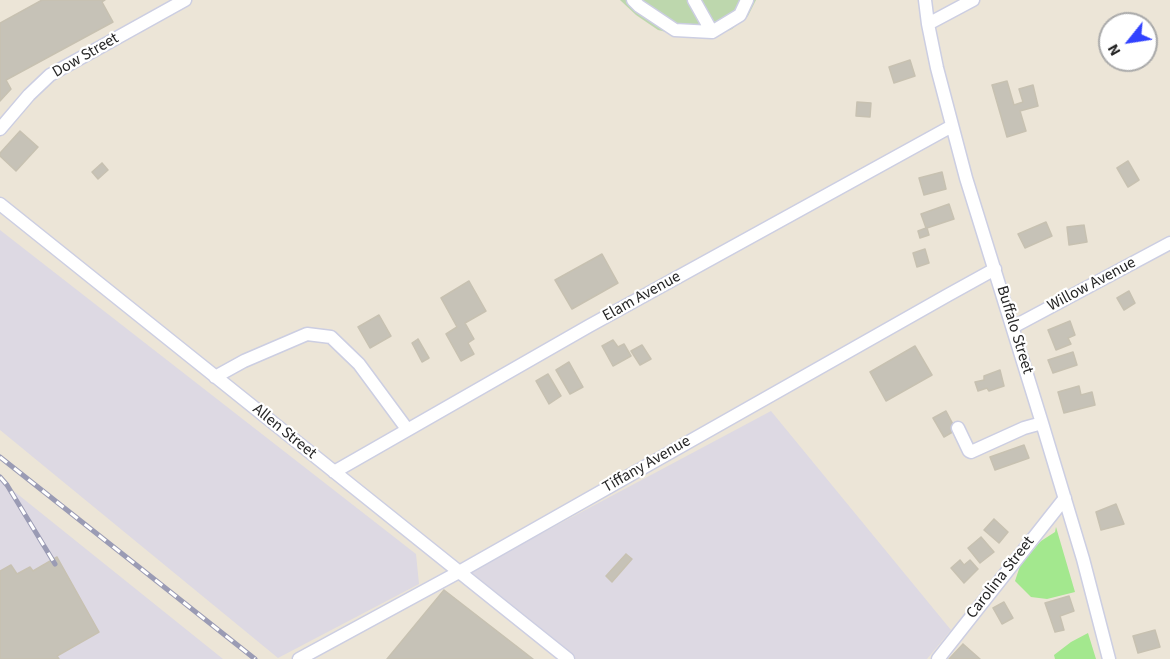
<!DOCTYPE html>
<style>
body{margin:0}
#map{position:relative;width:1170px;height:659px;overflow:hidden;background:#ece5d7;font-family:"Source Sans 3",sans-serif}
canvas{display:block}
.north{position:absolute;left:1098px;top:12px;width:60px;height:60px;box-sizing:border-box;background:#fff;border:2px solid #a9a9a9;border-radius:50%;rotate:240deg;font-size:16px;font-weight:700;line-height:24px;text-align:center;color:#272727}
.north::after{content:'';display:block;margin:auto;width:21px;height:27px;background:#3142ff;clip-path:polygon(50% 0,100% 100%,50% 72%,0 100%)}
</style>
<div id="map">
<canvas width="1170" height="659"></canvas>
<div class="north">N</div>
</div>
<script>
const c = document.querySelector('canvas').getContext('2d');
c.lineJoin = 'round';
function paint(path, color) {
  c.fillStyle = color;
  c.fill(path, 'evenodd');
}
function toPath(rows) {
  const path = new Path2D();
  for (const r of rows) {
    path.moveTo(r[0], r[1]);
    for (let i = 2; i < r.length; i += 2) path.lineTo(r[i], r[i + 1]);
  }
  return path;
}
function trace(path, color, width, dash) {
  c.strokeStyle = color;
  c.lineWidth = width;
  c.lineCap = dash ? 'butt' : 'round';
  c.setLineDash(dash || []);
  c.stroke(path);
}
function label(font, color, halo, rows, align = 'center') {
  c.font = font + ' "Source Sans 3",sans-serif';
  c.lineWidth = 4.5;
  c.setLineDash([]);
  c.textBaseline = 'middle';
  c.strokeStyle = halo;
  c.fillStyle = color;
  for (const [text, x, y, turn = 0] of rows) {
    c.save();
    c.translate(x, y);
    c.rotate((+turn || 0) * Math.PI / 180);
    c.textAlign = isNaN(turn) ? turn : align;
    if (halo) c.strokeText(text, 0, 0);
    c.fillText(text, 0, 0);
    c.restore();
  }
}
const industrial = toPath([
 [0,230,416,554,419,584,278,658,0,430],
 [771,411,951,630,927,659,576,659,469,572],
 [0,480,223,659,0,659]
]);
const green = toPath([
 [1056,527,1075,592,1047,599,1031,597,1015,581,1021,563,1041,541,1055,532],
 [1088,633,1096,659,1055,659,1054,655,1071,642]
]);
const cemetery = toPath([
 [620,0,756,0,748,16,732,29,712,38,691,38,658,30,636,15]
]);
const building = toPath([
 [42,0,105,0,102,2,113,22,6,80,11,89,0,101,0,23,42,0],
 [910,60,915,76,894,83,889,67,910,60],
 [1007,81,1014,105,1023,102,1019,89,1033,85,1038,106,1020,111,1026,131,1007,137,992,85,1007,81],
 [857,102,871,103,870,117,856,116,857,102],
 [20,131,38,147,16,171,0,156,0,153,20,131],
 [1128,161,1139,180,1128,187,1117,168,1128,161],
 [102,163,108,170,98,179,92,172,102,163],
 [942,172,946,189,924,195,919,178,942,172],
 [949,204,954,219,927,228,929,235,920,238,918,231,926,228,921,214,949,204],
 [1046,222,1052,236,1025,248,1018,234,1046,222],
 [1084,225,1087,242,1069,245,1067,227,1084,225],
 [925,249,929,263,917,267,913,253,925,249],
 [602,254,618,283,572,309,555,280,602,254],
 [469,281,486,311,465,323,474,339,468,343,474,354,461,361,446,334,457,327,441,298,469,281],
 [1129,291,1135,303,1124,310,1117,298,1129,291],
 [379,315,391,336,370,348,358,327,379,315],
 [1070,321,1075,335,1068,338,1071,344,1056,350,1048,330,1070,321],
 [418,339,429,358,422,362,412,343,418,339],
 [613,340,618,347,624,344,631,356,613,366,602,346,613,340],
 [642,345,651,359,640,365,631,351,642,345],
 [915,346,932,375,886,401,870,372,915,346],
 [1073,352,1077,365,1053,373,1048,360,1073,352],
 [569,362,583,387,570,394,556,370,569,362],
 [1000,370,1004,386,989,391,987,388,978,391,975,382,984,380,984,376,1000,370],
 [548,374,561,396,549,404,536,381,548,374],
 [1079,386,1081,395,1092,392,1095,405,1064,413,1058,392,1079,386],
 [946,411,956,430,944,437,933,418,946,411],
 [1024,445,1029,458,995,470,990,457,1024,445],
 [1116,504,1124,524,1101,530,1096,512,1116,504],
 [994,519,1008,532,999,543,984,530,994,519],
 [981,537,994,552,980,563,968,548,981,537],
 [626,554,632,559,612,582,606,576,626,554],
 [57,557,99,632,57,656,59,659,0,659,0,571,11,565,17,574,30,567,33,571,57,557],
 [960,560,964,565,970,560,978,569,964,583,951,568,960,560],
 [444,590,533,659,387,659,444,590],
 [1069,596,1074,611,1060,616,1064,630,1055,632,1045,603,1069,596],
 [1004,602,1013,618,1002,624,993,608,1004,602],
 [1155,630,1160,647,1138,653,1133,636,1155,630],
 [963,644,980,659,949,659,963,644]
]);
const minor = toPath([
 [633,0,639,6,675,30,712,32,740,15,747,0],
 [694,0,712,32],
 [925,0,928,24,937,68,966,178,1042,423,1083,559,1109,659],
 [928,24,973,0],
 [0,129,29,95,50,75,185,0],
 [0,204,568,659],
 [1013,327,1170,243],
 [215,377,244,361,307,334,331,337,359,364,407,429],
 [958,428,969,451,971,452,1024,428,1042,423],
 [334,472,589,326,952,126],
 [299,659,459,572,948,295,995,269],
 [938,659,1065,498]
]);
const rail = toPath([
 [0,457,255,659],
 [0,477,7,485,55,564]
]);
const streetNames = [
 ["Dow Street",86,56,-30],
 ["Willow Avenue",1092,285,-28],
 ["Elam Avenue",642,297,-29],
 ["Buffalo Street",1014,330,73],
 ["Allen Street",284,432,39],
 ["Tiffany Avenue",647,465,-30],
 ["Carolina Street",1001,578,-52]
];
paint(industrial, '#ddd9e3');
paint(green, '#a3e88e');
paint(cemetery, '#bdd7ad');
paint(building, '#c6c2b7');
trace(building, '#c7c1b1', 1.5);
trace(minor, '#cccee2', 15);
trace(minor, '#fff', 12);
trace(rail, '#9a9bb4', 5);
trace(rail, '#fff', 3, [9]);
label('16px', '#272727', '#fff', streetNames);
</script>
